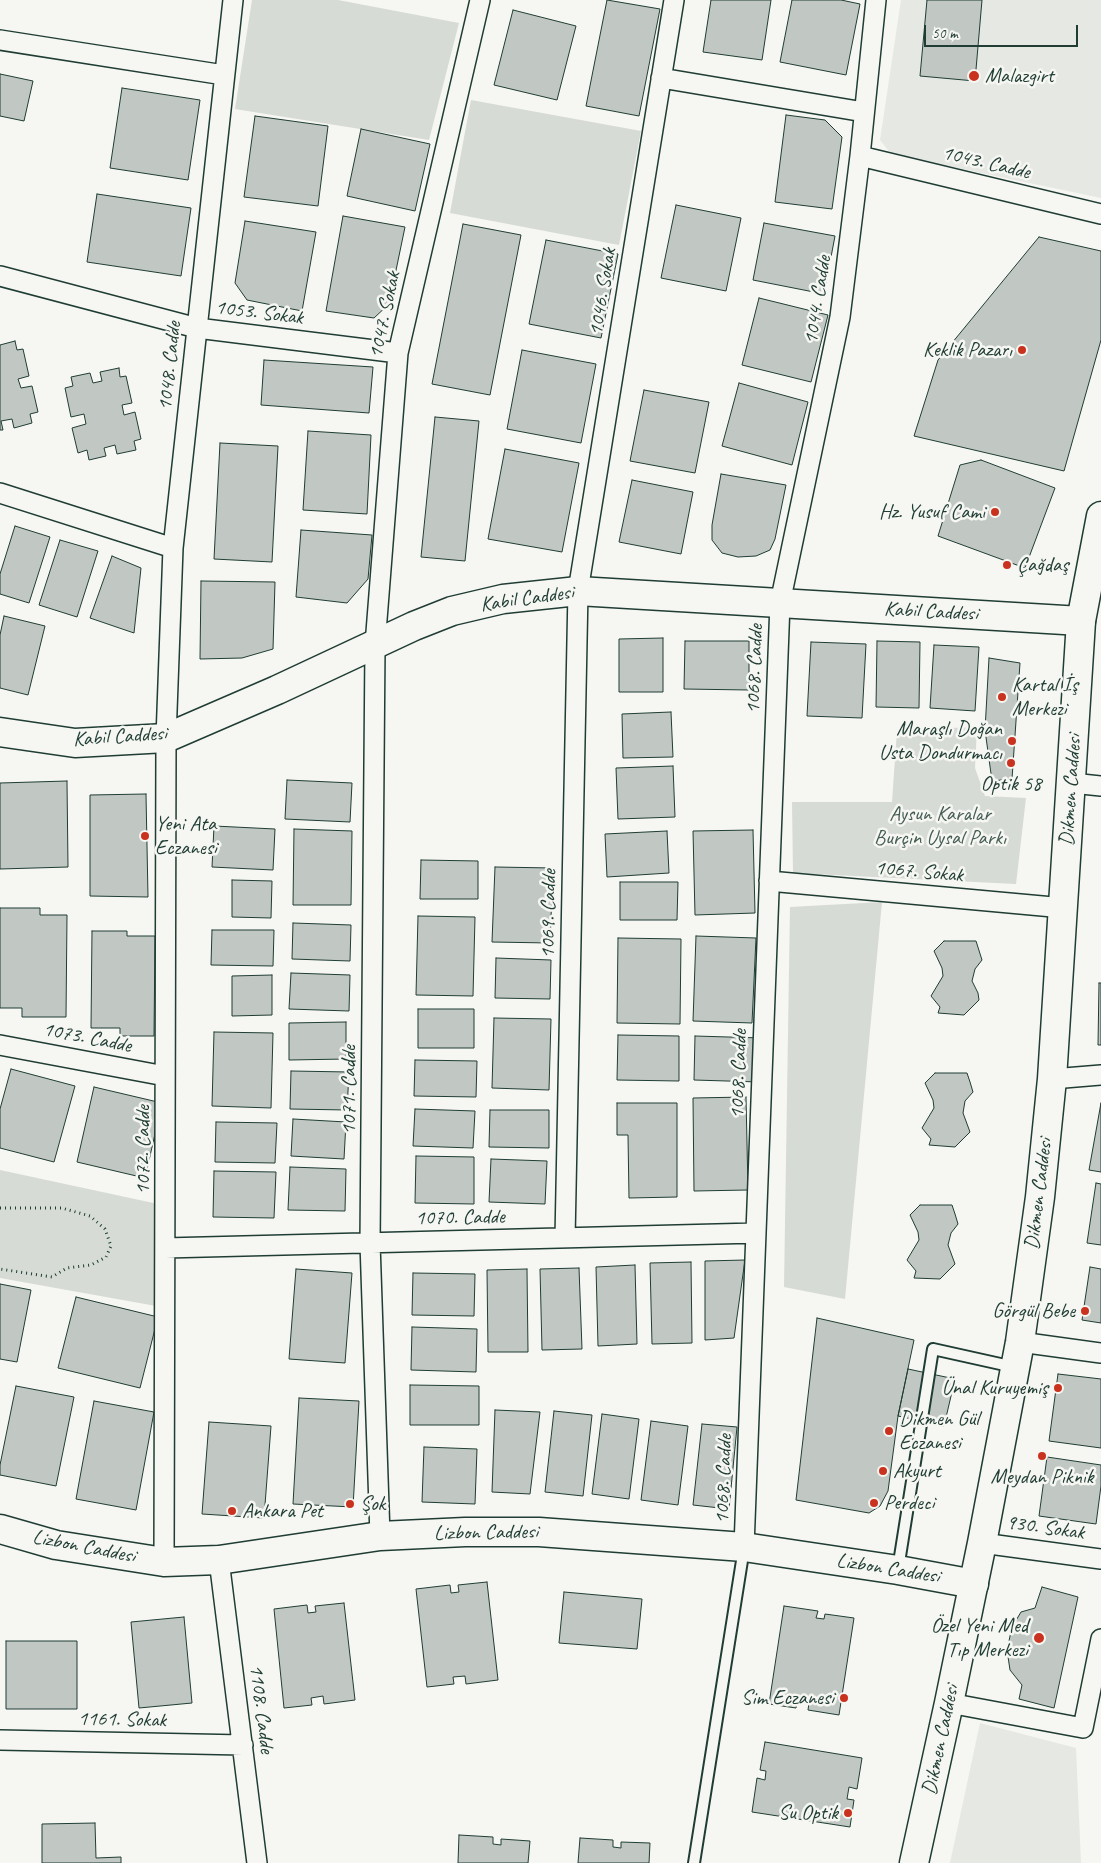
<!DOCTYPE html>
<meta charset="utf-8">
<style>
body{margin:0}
#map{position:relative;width:1101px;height:1863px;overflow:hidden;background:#f6f6f2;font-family:Caveat,sans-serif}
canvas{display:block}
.scale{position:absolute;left:924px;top:25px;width:154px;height:22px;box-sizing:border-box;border:2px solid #1f3d34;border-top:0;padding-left:6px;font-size:15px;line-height:18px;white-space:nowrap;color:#1f3d34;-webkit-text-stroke:4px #f6f6f2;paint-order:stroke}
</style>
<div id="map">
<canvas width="1101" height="1863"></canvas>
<div class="scale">50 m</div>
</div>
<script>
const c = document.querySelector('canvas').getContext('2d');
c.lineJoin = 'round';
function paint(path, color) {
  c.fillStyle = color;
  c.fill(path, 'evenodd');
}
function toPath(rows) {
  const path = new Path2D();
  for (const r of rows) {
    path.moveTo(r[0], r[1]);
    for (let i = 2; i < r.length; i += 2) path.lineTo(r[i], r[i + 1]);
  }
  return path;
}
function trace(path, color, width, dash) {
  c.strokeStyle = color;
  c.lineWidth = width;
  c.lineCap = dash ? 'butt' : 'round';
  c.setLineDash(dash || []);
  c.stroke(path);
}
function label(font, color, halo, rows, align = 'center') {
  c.font = font + ' Caveat,sans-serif';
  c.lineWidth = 5;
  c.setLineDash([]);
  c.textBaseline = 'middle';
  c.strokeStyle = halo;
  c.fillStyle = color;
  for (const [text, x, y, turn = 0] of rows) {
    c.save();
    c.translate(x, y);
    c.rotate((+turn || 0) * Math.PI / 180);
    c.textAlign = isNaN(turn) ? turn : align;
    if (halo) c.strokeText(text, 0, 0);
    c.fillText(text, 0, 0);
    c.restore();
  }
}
const built = toPath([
 [901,0,1101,0,1101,198,891,154,880,140],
 [980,1723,1076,1748,1081,1863,950,1863]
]);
const green = toPath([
 [252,0,338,0,459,23,429,140,235,109],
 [471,100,641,131,619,245,450,213],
 [977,727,975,768,985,796,1026,798,1016,884,793,873,792,802,892,802,897,730],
 [882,902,845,1299,784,1287,790,907],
 [0,1170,158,1204,156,1306,0,1278]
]);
const building = toPath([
 [607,0,660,9,639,116,586,106,607,0],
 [711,0,771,0,762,60,703,52,711,0],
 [792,0,841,0,860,4,846,75,780,62,792,0],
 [927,0,982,0,975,81,920,76,927,0],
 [513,10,576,26,557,100,494,85,513,10],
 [0,74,33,81,24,121,0,116,0,74],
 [122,88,200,100,188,180,110,168,122,88],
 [786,115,825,120,842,137,832,209,775,202,786,115],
 [255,116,328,126,318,206,244,197,255,116],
 [361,129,430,144,415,211,347,196,361,129],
 [97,194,191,208,181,276,87,262,97,194],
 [676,205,741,218,726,291,661,278,676,205],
 [343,216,405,227,389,304,374,318,326,311,343,216],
 [245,221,316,232,302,311,247,300,235,283,245,221],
 [764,223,835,236,824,294,753,280,764,223],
 [463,224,521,235,490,395,432,384,463,224],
 [1039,237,1101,251,1101,340,1064,471,914,436,938,360,1039,237],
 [546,240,618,254,601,338,529,324,546,240],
 [759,298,828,315,811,382,742,365,759,298],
 [15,341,17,350,23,349,29,376,18,379,21,388,32,386,38,412,30,414,32,423,14,428,12,419,1,421,3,430,0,430,0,345,15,341],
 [522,350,596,364,581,443,507,429,522,350],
 [264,360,373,367,369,413,261,405,264,360],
 [119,368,120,377,126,376,132,403,122,405,124,415,135,412,141,439,134,441,136,450,117,454,115,445,104,448,106,456,89,460,87,450,78,453,72,428,86,424,84,414,71,417,65,388,73,386,71,377,90,373,93,383,102,381,100,372,119,368],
 [739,383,808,402,792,465,722,446,739,383],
 [644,390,709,402,695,473,630,461,644,390],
 [435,417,479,421,465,561,421,557,435,417],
 [308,431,371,435,367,514,303,510,308,431],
 [220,443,278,446,272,562,214,559,220,443],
 [505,449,579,463,562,552,488,539,505,449],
 [981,460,1055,488,1025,568,938,536,960,465,981,460],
 [721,474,786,485,775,539,770,550,756,556,738,557,722,553,712,540,712,525,721,474],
 [632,480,693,492,681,554,619,542,632,480],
 [15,526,50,537,29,603,0,594,0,574,15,526],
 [301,530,372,535,368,579,347,603,296,597,301,530],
 [60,540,98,551,77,617,39,605,60,540],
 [112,556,141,568,134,633,90,618,112,556],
 [201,581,275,582,273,649,242,658,200,659,201,581],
 [4,616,45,626,28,695,0,688,0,635,4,616],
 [663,638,663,692,619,692,619,639,663,638],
 [685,641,749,641,749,690,684,689,685,641],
 [877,641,920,642,919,708,876,707,877,641],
 [811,642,866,644,862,718,807,716,811,642],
 [934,645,979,647,975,711,930,708,934,645],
 [989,658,1020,663,1012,779,992,781,985,730,989,658],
 [671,712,673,757,623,758,622,714,671,712],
 [673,766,675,817,618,819,616,768,673,766],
 [287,780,352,783,350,822,285,819,287,780],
 [67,781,68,867,0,869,0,783,67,781],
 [146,794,148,897,90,896,90,795,146,794],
 [214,826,275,829,273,870,212,867,214,826],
 [294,829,352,831,351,905,293,905,294,829],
 [753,830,755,913,695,915,693,831,753,830],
 [667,831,669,873,607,877,605,834,667,831],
 [421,860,478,861,478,899,420,899,421,860],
 [495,867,553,868,550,943,492,942,495,867],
 [232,880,272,881,271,918,232,917,232,880],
 [620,882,678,882,677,920,620,920,620,882],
 [0,908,40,908,40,915,67,915,66,1017,22,1017,22,1008,0,1008,0,908],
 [418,916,475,917,473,996,416,995,418,916],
 [293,923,351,925,350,961,292,959,293,923],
 [212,930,274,930,273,966,211,965,212,930],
 [92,931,127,931,127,936,155,936,154,1036,120,1036,120,1028,91,1028,92,931],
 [696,936,756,938,752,1023,693,1021,696,936],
 [618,938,681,939,680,1024,617,1023,618,938],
 [944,941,976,941,982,960,975,969,972,981,978,993,979,1000,964,1015,938,1013,940,1007,931,996,943,976,942,968,934,951,944,941],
 [496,958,551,960,550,999,495,998,496,958],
 [291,973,350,975,349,1011,289,1009,291,973],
 [272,975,272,1015,232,1016,232,976,272,975],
 [1099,983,1101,983,1101,1045,1098,1045,1099,983],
 [418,1009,474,1009,474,1048,418,1048,418,1009],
 [494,1018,551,1019,549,1090,492,1088,494,1018],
 [346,1022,346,1059,289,1060,289,1023,346,1022],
 [214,1032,273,1033,271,1108,212,1106,214,1032],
 [618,1035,679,1036,679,1081,617,1080,618,1035],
 [695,1036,762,1038,760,1082,694,1080,695,1036],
 [415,1060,477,1061,476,1097,414,1096,415,1060],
 [11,1069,75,1086,54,1162,0,1148,0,1109,11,1069],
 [291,1071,349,1072,347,1110,290,1109,291,1071],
 [935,1073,967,1073,970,1082,973,1092,965,1101,963,1113,970,1132,955,1147,929,1145,931,1139,922,1128,934,1108,933,1100,925,1083,935,1073],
 [94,1087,162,1103,145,1178,77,1162,94,1087],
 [746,1097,748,1190,694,1191,693,1098,746,1097],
 [617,1103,677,1103,677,1197,629,1198,628,1135,617,1135,617,1103],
 [1101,1103,1101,1172,1089,1170,1101,1103],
 [415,1109,475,1111,473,1148,413,1146,415,1109],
 [490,1110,549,1110,549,1148,489,1147,490,1110],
 [293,1119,346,1122,344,1159,291,1156,293,1119],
 [216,1122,277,1123,275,1163,215,1162,216,1122],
 [416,1156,474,1157,474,1204,415,1203,416,1156],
 [491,1159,547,1161,545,1204,489,1202,491,1159],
 [290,1167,346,1169,345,1211,288,1210,290,1167],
 [214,1171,276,1172,274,1218,213,1217,214,1171],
 [1096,1183,1101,1184,1101,1245,1087,1243,1096,1183],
 [920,1205,952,1205,955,1214,958,1224,951,1233,948,1245,955,1264,940,1279,914,1278,916,1271,907,1260,919,1240,918,1232,910,1215,920,1205],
 [745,1260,734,1338,705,1340,705,1261,745,1260],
 [691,1262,692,1343,652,1344,650,1263,691,1262],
 [635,1265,637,1344,598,1346,596,1267,635,1265],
 [1090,1267,1101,1269,1101,1323,1082,1320,1090,1267],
 [579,1268,582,1349,542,1350,540,1269,579,1268],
 [296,1269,352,1273,345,1363,289,1359,296,1269],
 [527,1269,528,1352,488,1352,487,1270,527,1269],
 [413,1273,475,1274,474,1316,412,1315,413,1273],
 [0,1284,31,1290,17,1362,0,1359,0,1284],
 [76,1297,158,1317,140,1388,58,1368,76,1297],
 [817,1318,914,1340,898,1416,888,1491,880,1506,869,1513,796,1500,817,1318],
 [412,1327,477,1329,476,1372,411,1370,412,1327],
 [908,1369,955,1379,944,1426,898,1416,908,1369],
 [1058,1374,1101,1379,1101,1448,1049,1441,1058,1374],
 [410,1385,479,1386,479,1425,410,1425,410,1385],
 [16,1386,74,1397,56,1486,0,1475,0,1465,16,1386],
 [299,1398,359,1401,353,1507,293,1504,299,1398],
 [94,1401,154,1412,136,1510,76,1499,94,1401],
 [495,1410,540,1412,530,1494,492,1492,495,1410],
 [554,1411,592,1415,583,1496,545,1492,554,1411],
 [602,1414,639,1419,629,1499,592,1494,602,1414],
 [651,1421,688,1426,678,1505,641,1500,651,1421],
 [209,1422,271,1426,264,1518,202,1514,209,1422],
 [702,1424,737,1427,729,1509,693,1505,702,1424],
 [424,1447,477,1449,475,1504,422,1502,424,1447],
 [1047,1457,1101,1465,1101,1486,1096,1524,1039,1516,1047,1457],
 [487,1582,498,1680,466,1684,465,1676,453,1677,454,1684,427,1687,416,1589,450,1585,451,1593,459,1592,458,1585,487,1582],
 [1042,1587,1078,1597,1054,1708,1019,1699,1022,1685,1010,1670,1007,1650,1012,1627,1021,1612,1035,1608,1042,1587],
 [564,1592,642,1599,637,1649,559,1643,564,1592],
 [344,1603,355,1700,324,1704,323,1696,311,1698,312,1705,284,1708,274,1609,307,1605,308,1613,316,1612,315,1606,344,1603],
 [784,1606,818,1611,816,1618,824,1619,825,1614,854,1618,839,1715,808,1710,809,1703,797,1701,796,1708,769,1704,784,1606],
 [184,1617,192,1703,139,1708,131,1622,184,1617],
 [6,1641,77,1641,77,1709,6,1709,6,1641],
 [765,1742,862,1758,857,1789,849,1787,847,1799,854,1800,850,1827,752,1812,757,1778,765,1780,766,1771,760,1770,765,1742],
 [95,1823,96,1858,121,1857,121,1863,42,1863,42,1824,95,1823],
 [459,1835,493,1837,493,1844,501,1845,501,1839,530,1841,528,1863,458,1863,459,1835],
 [580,1838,613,1840,613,1847,621,1848,621,1842,650,1843,649,1863,578,1863,580,1838]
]);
const path = toPath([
 [0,1208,62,1208,90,1216,105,1229,111,1246,106,1257,91,1265,67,1268,52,1277,0,1269]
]);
const service = toPath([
 [898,1569,933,1349,1014,1367],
 [694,1863,744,1548]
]);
const minor = toPath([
 [0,40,224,75],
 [661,78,864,112],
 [860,156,1101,214],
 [0,276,197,328,398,353],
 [0,493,173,548],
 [1072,783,1101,786],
 [769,881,1064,908],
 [0,1045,165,1076],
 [1052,1079,1101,1075],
 [565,1238,578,591,674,0],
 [165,1248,756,1233],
 [1020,1342,1101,1353],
 [380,1536,370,1243,375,645,398,353,480,0],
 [982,1543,1101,1559],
 [744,1547,780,603,840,317,860,156,876,0],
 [219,1560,257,1863],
 [164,1562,166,738,173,548,233,0],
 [949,1703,1083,1728,1101,1639],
 [0,1740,243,1745]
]);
const secondary = toPath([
 [0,732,75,743,166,738,277,690,414,626,452,611,503,599,578,591,1081,621],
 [0,1529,56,1545,164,1562,219,1560,380,1536,465,1532,539,1532,744,1547,898,1570,974,1584]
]);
const primary = toPath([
 [914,1863,949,1703,982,1543,1020,1342,1040,1197,1052,1079,1081,621,1101,516]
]);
const markers = [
 [974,76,6,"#c8321e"],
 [1022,350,5,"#c8321e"],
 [995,512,5,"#c8321e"],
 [1007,565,5,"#c8321e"],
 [1002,697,5,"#c8321e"],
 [1012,741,5,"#c8321e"],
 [1011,763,5,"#c8321e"],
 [145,836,5,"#c8321e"],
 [1085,1311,5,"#c8321e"],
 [1058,1388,5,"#c8321e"],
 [889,1431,5,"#c8321e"],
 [1042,1456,5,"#c8321e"],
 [883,1471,5,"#c8321e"],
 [874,1503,5,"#c8321e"],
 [350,1504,5,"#c8321e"],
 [232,1511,5,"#c8321e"],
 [1039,1638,6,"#c8321e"],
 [844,1698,5,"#c8321e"],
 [848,1813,5,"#c8321e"]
];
const poiNames = [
 ["Malazgirt",985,76],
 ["Keklik Pazarı",1012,350,"right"],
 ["Hz. Yusuf Cami",985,512,"right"],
 ["Çağdaş",1017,565],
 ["Kartal İş",1012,685],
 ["Merkezi",1012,709],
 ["Maraşlı Doğan",1002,729,"right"],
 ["Usta Dondurmacı",1002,753,"right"],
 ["Optik 58",1011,784,"center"],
 ["Yeni Ata",155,824],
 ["Eczanesi",155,848],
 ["Görgül Bebe",1075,1311,"right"],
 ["Ünal Kuruyemiş",1048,1388,"right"],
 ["Dikmen Gül",899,1419],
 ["Eczanesi",899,1443],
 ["Akyurt",893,1471],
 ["Meydan Piknik",1042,1477,"center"],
 ["Perdeci",884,1503],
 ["Şok",360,1504],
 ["Ankara Pet",242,1511],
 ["Özel Yeni Med",1028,1626,"right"],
 ["Tıp Merkezi",1028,1650,"right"],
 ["Sim Eczanesi",834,1698,"right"],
 ["Su Optik",838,1813,"right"]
];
const streetNames = [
 ["1043. Cadde",986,163,13],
 ["1046. Sokak",603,292,-81],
 ["1044. Cadde",818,300,-81],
 ["1053. Sokak",259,313,7],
 ["1047. Sokak",385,315,-78],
 ["1048. Cadde",170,366,-84],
 ["Kabil Caddesi",527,599,-8],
 ["Kabil Caddesi",931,612,3],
 ["1068. Cadde",755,669,-88],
 ["Kabil Caddesi",120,737,-4],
 ["Dikmen Caddesi",1071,790,-86],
 ["1067. Sokak",919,872,5],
 ["1069. Cadde",549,914,-89],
 ["1073. Cadde",87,1038,11],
 ["1068. Cadde",739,1074,-88],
 ["1071. Cadde",349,1090,-90],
 ["1072. Cadde",143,1150,-90],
 ["Dikmen Caddesi",1039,1194,-83],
 ["1070. Cadde",460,1218,-1],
 ["1068. Cadde",724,1479,-88],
 ["930. Sokak",1045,1528,8],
 ["Lizbon Caddesi",486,1533,-1],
 ["Lizbon Caddesi",84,1547,11],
 ["Lizbon Caddesi",888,1569,9],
 ["1108. Cadde",261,1709,83],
 ["1161. Sokak",122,1720,1],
 ["Dikmen Caddesi",941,1740,-78]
];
const parkNames = [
 ["Aysun Karalar",940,814],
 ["Burçin Uysal Parkı",940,838]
];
paint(built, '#e6e8e4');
paint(green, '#d6dbd6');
paint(building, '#c1c8c3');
trace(building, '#1f3d34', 1);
trace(service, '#1f3d34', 14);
trace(minor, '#1f3d34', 22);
trace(secondary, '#1f3d34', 31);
trace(primary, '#1f3d34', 31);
trace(path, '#1f3d34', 3, [1, 4]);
trace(service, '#f6f6f2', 10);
trace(minor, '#f6f6f2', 19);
trace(secondary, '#f6f6f2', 28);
trace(primary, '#f6f6f2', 28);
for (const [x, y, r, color] of markers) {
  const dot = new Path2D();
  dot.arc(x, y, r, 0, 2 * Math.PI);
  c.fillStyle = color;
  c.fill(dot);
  trace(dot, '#f6f6f2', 2);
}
label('21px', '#1f3d34', '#f6f6f2', poiNames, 'left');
label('21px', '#1f3d34', '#f6f6f2', streetNames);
label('21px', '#445d54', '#f6f6f2', parkNames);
</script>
